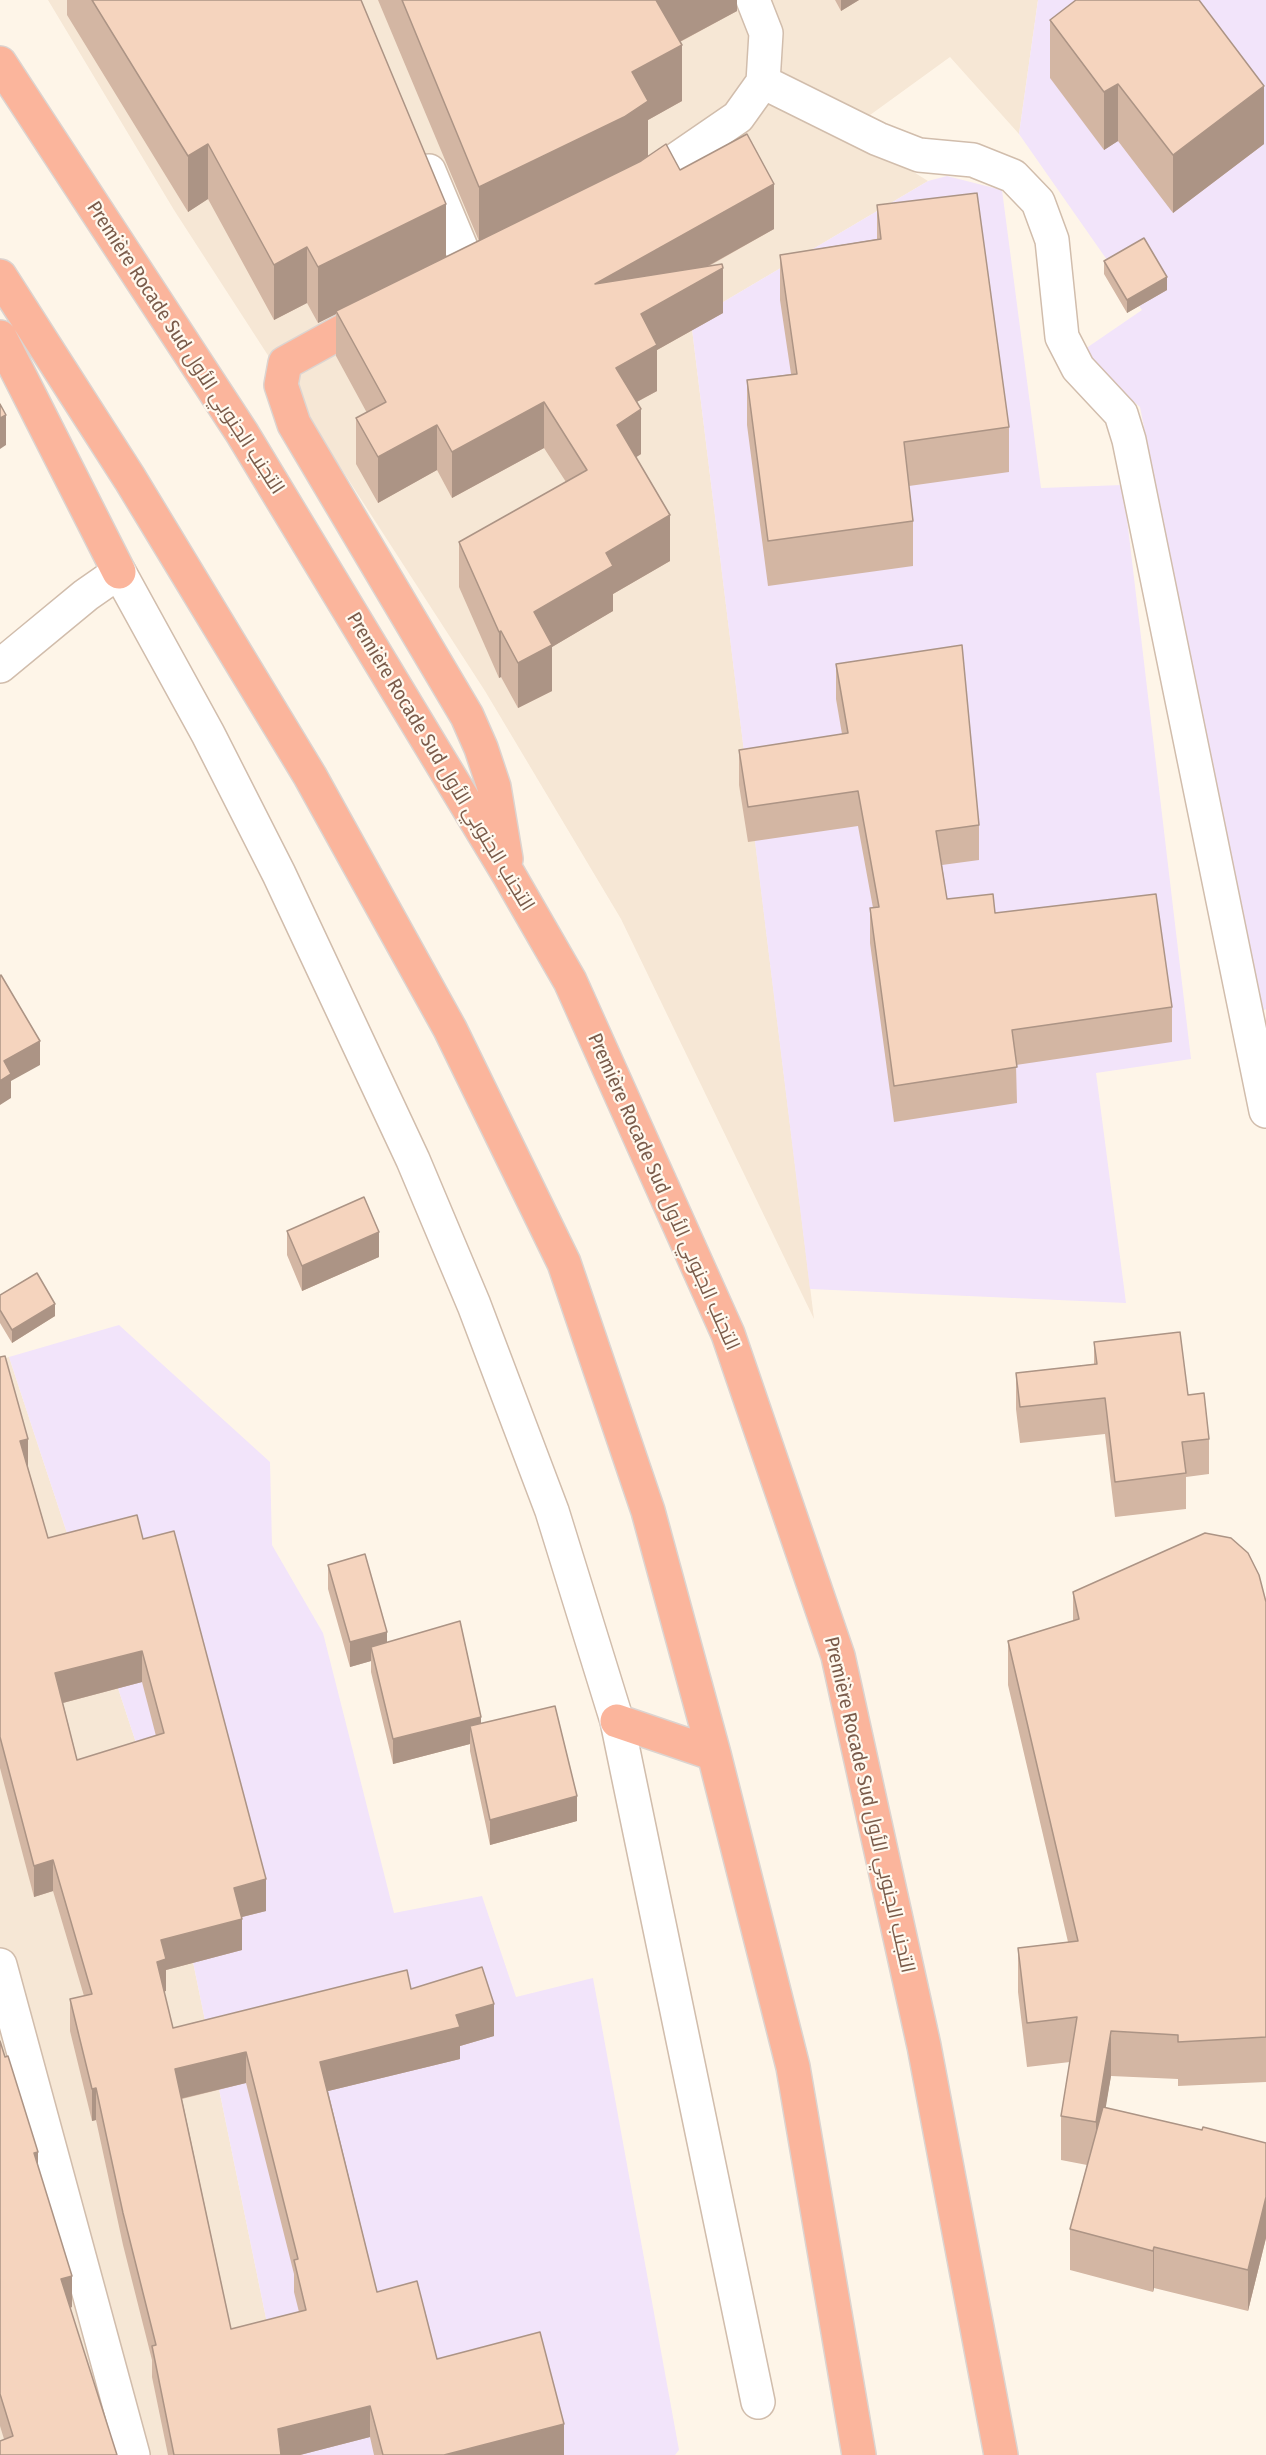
<!DOCTYPE html>
<meta charset="utf-8">
<style>
body{margin:0}
canvas{display:block;background:#fef5e8}
</style>
<canvas width="1266" height="2455"></canvas>
<script>
const c = document.querySelector('canvas').getContext('2d');
c.lineJoin = 'round';
function paint(path, color) {
  c.fillStyle = color;
  c.fill(path, 'evenodd');
}
function toPath(rows) {
  const path = new Path2D();
  for (const r of rows) {
    path.moveTo(r[0], r[1]);
    for (let i = 2; i < r.length; i += 2) path.lineTo(r[i], r[i + 1]);
  }
  return path;
}
function trace(path, color, width, dash) {
  c.strokeStyle = color;
  c.lineWidth = width;
  c.lineCap = dash ? 'butt' : 'round';
  c.setLineDash(dash || []);
  c.stroke(path);
}
function label(font, color, halo, rows, align = 'center') {
  c.font = font + ' "Fira Sans Condensed",Cairo,sans-serif';
  c.lineWidth = 4.5;
  c.setLineDash([]);
  c.textBaseline = 'middle';
  c.strokeStyle = halo;
  c.fillStyle = color;
  for (const [text, x, y, turn = 0] of rows) {
    c.save();
    c.translate(x, y);
    c.rotate((+turn || 0) * Math.PI / 180);
    c.textAlign = isNaN(turn) ? turn : align;
    if (halo) c.strokeText(text, 0, 0);
    c.fillText(text, 0, 0);
    c.restore();
  }
}
const residential = toPath([
 [48,0,1038,0,1019,134,950,57,848,131,928,181,691,321,814,1319,621,919,485,691,174,210],
 [9,1357,168,1840,294,2455,0,2455,0,1360]
]);
const education = toPath([
 [1038,0,1266,0,1266,1009,1260,1012,1140,407,1097,370,1085,349,1142,310,1019,134],
 [947,176,1002,190,1041,488,1123,485,1191,1059,1096,1073,1126,1303,810,1289,691,321,928,181],
 [119,1325,270,1462,272,1545,323,1633,394,1913,482,1896,516,1997,593,1978,679,2450,675,2455,294,2455,168,1840,9,1357]
]);
const minor = toPath([
 [763,82,878,139,919,155,973,160,1013,176,1038,202,1052,240,1062,337,1078,368,1121,414,1129,440,1266,1111],
 [429,171,470,269],
 [639,185,738,117,763,82,766,33,753,0],
 [0,666,86,595,119,572,208,734,279,874,413,1160,474,1305,552,1511,617,1721,758,2402],
 [0,1965,133,2455]
]);
const highway = toPath([
 [0,63,242,433,509,875,570,981,728,1334,838,1656,924,2046,1001,2455],
 [0,276,130,479,310,776,450,1029,564,1263,648,1511,714,1754,793,2067,859,2455],
 [352,326,285,363,281,385,294,424,467,716,481,748,494,787,506,859],
 [0,337,119,572],
 [617,1721,714,1754]
]);
const wall = toPath([
 [67,0,361,0,446,257,479,241,378,0,737,0,737,11,680,42,682,101,648,120,648,156,680,170,774,229,709,266,723,313,657,350,657,391,637,402,641,454,636,457,670,561,613,594,613,611,552,647,552,691,518,708,501,677,499,678,459,587,459,542,566,482,544,448,452,498,437,470,378,503,356,464,356,418,367,413,336,356,336,314,318,323,307,303,274,320,208,199,188,212,67,15],
 [835,0,859,0,841,11],
 [1050,20,1264,144,1173,213,1118,141,1104,150,1050,78],
 [877,205,1009,427,1009,472,909,486,913,521,913,566,768,586,747,425,747,380,791,374,780,300,780,255,877,239],
 [1104,261,1167,290,1127,313,1104,274],
 [836,664,979,825,979,860,942,865,947,899,995,913,1172,1007,1172,1042,1016,1065,1017,1103,894,1122,870,943,870,908,873,908,858,826,748,842,739,785,739,750,842,734,836,699],
 [287,1231,379,1257,302,1291,287,1255],
 [0,1295,55,1316,12,1343,0,1323],
 [1094,1342,1188,1395,1209,1439,1209,1474,1186,1477,1186,1509,1115,1517,1105,1434,1020,1443,1016,1409,1016,1373,1094,1364],
 [0,1357,28,1468,48,1538,143,1539,266,1911,242,1917,242,1950,166,1970,166,1991,164,1991,173,2028,411,1989,494,2036,460,2046,460,2059,328,2091,377,2292,437,2359,564,2455,374,2455,370,2437,300,2455,168,2455,152,2377,152,2360,123,2245,96,2120,92,2121,70,2031,70,1999,84,1996,53,1891,34,1897,0,1768],
 [142,1682,156,1736,77,1760,63,1703],
 [246,2083,294,2274,294,2292,299,2312,231,2329,182,2099],
 [328,1565,387,1642,481,1723,577,1821,490,1845,470,1751,470,1744,393,1764,371,1672,371,1661,350,1667,328,1589],
 [1073,1592,1266,1602,1266,2082,1178,2086,1178,2079,1111,2076,1105,2108,1202,2130,1266,2143,1266,2238,1248,2311,1154,2288,1153,2292,1070,2270,1070,2229,1087,2165,1061,2160,1061,2116,1070,2062,1027,2067,1018,1992,1018,1948,1068,1942,1008,1685,1008,1641,1073,1621],
 [0,2041,38,2165,72,2307,70,2308,117,2455,4,2439,0,2426]
]);
const shadedWall = toPath([
 [655,0,737,0,737,11,655,55],
 [841,0,859,0,841,11],
 [682,45,682,101,648,120,648,156,624,173,479,243,479,187,632,72],
 [1118,84,1118,141,1104,150,1104,92],
 [1264,86,1264,144,1173,213,1173,155],
 [208,144,208,199,188,212,188,156],
 [774,184,774,229,595,329,595,284],
 [446,204,446,259,336,311,336,314,318,323,318,267],
 [307,247,307,303,274,320,274,265],
 [723,268,723,313,657,350,657,391,616,413,616,368,641,314],
 [1167,277,1167,290,1127,313,1127,300],
 [544,402,544,448,452,498,452,452],
 [641,409,641,454,617,470,617,425],
 [6,415,6,445,0,449,0,418],
 [437,425,437,470,378,503,378,457],
 [670,515,670,561,613,594,613,611,552,647,552,691,518,708,518,663,534,612,606,553],
 [501,631,501,677,499,678,499,632],
 [40,1041,40,1065,11,1081,11,1098,0,1105,0,1081,4,1061],
 [379,1232,379,1257,302,1291,302,1266],
 [55,1304,55,1316,12,1343,12,1330],
 [28,1439,28,1471,20,1441],
 [387,1632,387,1656,371,1647,371,1661,350,1667,350,1642],
 [142,1651,142,1682,55,1705,55,1673],
 [481,1717,481,1741,470,1726,470,1744,393,1764,393,1739],
 [577,1796,577,1821,490,1845,490,1820],
 [53,1860,53,1891,34,1897,34,1866],
 [266,1879,266,1911,234,1919,234,1888],
 [242,1919,242,1950,166,1970,166,1991,157,1994,157,1962,161,1940],
 [494,2004,494,2036,460,2046,460,2059,320,2093,320,2062,456,2015],
 [1111,2031,1111,2076,1096,2166,1096,2122],
 [246,2052,246,2083,175,2100,175,2069],
 [96,2088,96,2120,92,2121,92,2089],
 [38,2152,38,2183,34,2153],
 [1266,2197,1266,2238,1248,2311,1248,2270],
 [1154,2247,1154,2288,1153,2292,1153,2251],
 [72,2276,72,2307,61,2311,61,2279],
 [370,2406,370,2437,300,2455,278,2455,278,2429],
 [564,2424,564,2455,444,2455]
]);
const building = toPath([
 [92,0,361,0,446,204,318,267,307,247,274,265,208,144,188,156,92,0],
 [402,0,656,0,682,45,632,72,648,101,624,117,479,187,402,0],
 [1076,0,1199,0,1264,86,1173,155,1118,84,1104,92,1050,20,1076,0],
 [747,134,774,184,595,284,722,264,723,268,641,314,657,345,616,368,641,409,617,425,670,515,606,553,613,566,534,612,552,645,518,663,501,631,499,632,459,542,587,470,544,402,452,452,437,425,378,457,356,418,386,402,336,311,641,161,666,144,680,170,747,134],
 [977,193,1009,427,904,442,913,521,768,541,747,380,797,374,780,255,881,239,877,205,977,193],
 [1144,238,1167,277,1127,300,1104,261,1144,238],
 [0,404,6,415,0,418,0,404],
 [962,645,979,825,936,831,947,899,993,894,995,913,1156,894,1172,1007,1012,1030,1017,1067,894,1086,870,908,879,907,858,791,748,807,739,750,848,733,836,664,962,645],
 [1,975,40,1041,4,1061,11,1074,0,1081,0,976,1,975],
 [364,1197,379,1232,302,1266,287,1231,364,1197],
 [37,1273,55,1304,12,1330,0,1310,0,1295,37,1273],
 [1180,1332,1188,1395,1204,1393,1209,1439,1182,1442,1186,1473,1115,1482,1105,1398,1020,1407,1016,1373,1097,1364,1094,1342,1180,1332],
 [5,1356,28,1439,20,1441,48,1538,137,1515,143,1539,174,1531,266,1879,234,1888,242,1919,161,1940,166,1959,157,1962,173,2028,407,1970,411,1989,482,1967,494,2004,456,2015,460,2027,320,2062,377,2292,417,2281,437,2359,540,2332,564,2424,444,2455,383,2455,370,2406,278,2429,281,2455,174,2455,152,2346,156,2345,123,2213,96,2088,92,2089,70,1999,92,1994,53,1860,34,1866,0,1737,0,1357,5,1356],
 [142,1651,164,1733,77,1760,55,1673,142,1651],
 [246,2052,298,2259,294,2260,306,2310,231,2329,175,2069,246,2052],
 [1205,1533,1231,1538,1248,1553,1259,1575,1266,1602,1266,2037,1178,2042,1178,2035,1111,2031,1096,2122,1061,2116,1077,2017,1027,2023,1018,1948,1078,1941,1008,1641,1079,1619,1073,1592,1205,1533],
 [365,1554,387,1632,350,1642,328,1565,365,1554],
 [460,1621,481,1717,393,1739,371,1647,460,1621],
 [555,1706,577,1796,490,1820,470,1726,555,1706],
 [0,2041,5,2057,8,2056,38,2152,34,2153,72,2276,61,2279,117,2455,0,2455,0,2441,13,2436,0,2394,0,2041],
 [1103,2107,1202,2130,1203,2127,1266,2143,1266,2197,1248,2270,1154,2247,1153,2251,1070,2229,1103,2107]
]);
const streetNames = [
 ["Première Rocade Sud التجنب الجنوبي الأول",185,348,57],
 ["Première Rocade Sud التجنب الجنوبي الأول",440,762,59],
 ["Première Rocade Sud التجنب الجنوبي الأول",663,1192,66],
 ["Première Rocade Sud التجنب الجنوبي الأول",869,1805,77]
];
paint(residential, '#f6e7d5');
paint(education, '#f2e4fa');
trace(minor, '#d1bdac', 36);
trace(highway, '#dcd4d0', 36);
trace(minor, '#fff', 33);
trace(highway, '#fbb59c', 33);
paint(wall, '#d3b6a3');
paint(shadedWall, '#ac9485');
paint(building, '#f5d4be');
trace(building, '#ac9485', 1.5);
label('20px', '#7a5b4a', '#fff9ef', streetNames);
</script>
